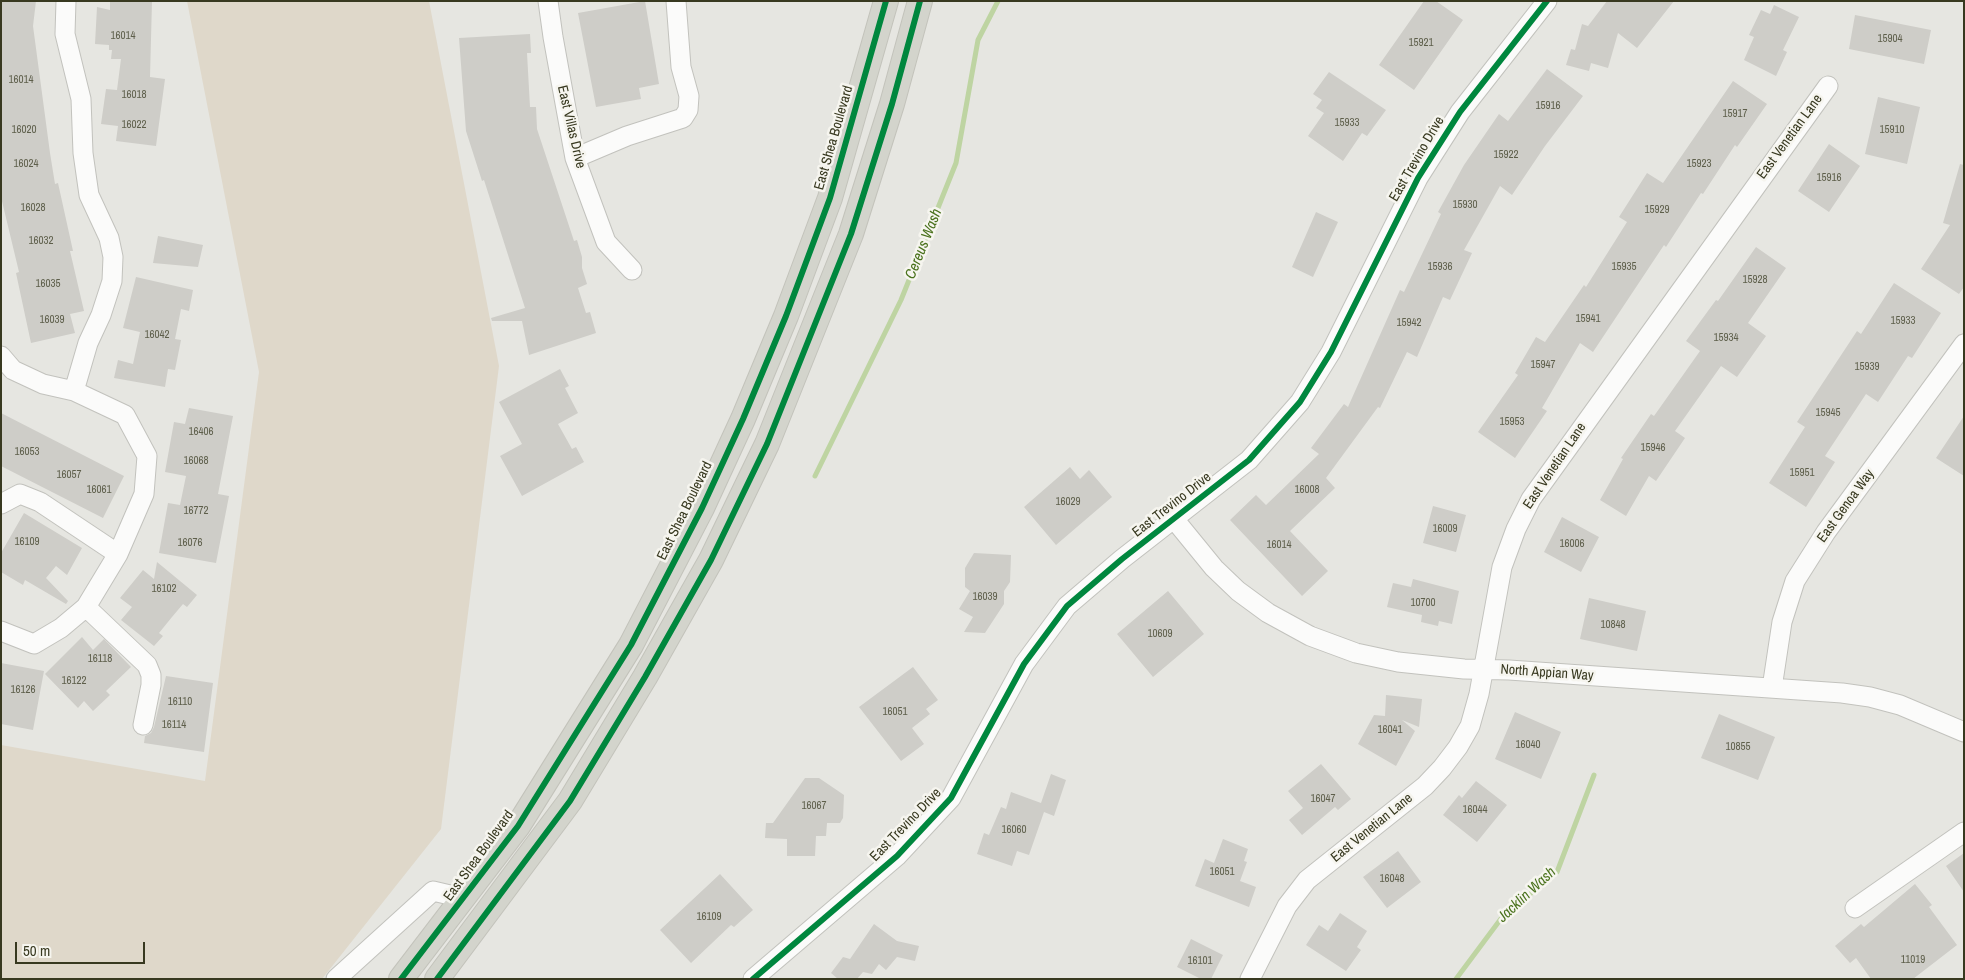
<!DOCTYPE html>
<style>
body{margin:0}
#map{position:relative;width:1965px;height:980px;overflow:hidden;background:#e6e6e1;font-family:"Archivo Narrow",sans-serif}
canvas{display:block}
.frame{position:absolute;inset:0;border:2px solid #383920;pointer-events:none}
.scale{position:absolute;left:15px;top:942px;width:130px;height:22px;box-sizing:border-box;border:2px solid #383920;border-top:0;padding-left:6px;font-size:15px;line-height:18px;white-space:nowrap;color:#383920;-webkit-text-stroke:4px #f6f5ef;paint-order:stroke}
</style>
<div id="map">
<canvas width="1965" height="980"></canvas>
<div class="frame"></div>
<div class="scale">50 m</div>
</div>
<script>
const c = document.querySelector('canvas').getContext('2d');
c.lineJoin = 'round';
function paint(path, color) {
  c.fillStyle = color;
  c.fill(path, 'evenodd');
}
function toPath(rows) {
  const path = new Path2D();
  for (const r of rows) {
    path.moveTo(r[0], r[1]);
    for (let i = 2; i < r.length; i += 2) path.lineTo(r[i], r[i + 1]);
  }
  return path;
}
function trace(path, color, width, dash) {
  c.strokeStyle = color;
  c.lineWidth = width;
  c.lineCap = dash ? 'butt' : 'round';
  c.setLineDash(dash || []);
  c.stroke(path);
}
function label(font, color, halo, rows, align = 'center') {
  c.font = font + ' "Archivo Narrow",sans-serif';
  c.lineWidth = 5;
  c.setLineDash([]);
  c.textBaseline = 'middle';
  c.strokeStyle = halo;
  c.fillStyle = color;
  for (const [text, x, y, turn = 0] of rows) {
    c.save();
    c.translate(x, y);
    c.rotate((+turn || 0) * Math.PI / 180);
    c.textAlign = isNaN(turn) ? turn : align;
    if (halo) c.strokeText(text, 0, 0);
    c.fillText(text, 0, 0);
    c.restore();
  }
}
const green = toPath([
 [187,1,429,1,499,366,441,829,322,979,1,979,1,745,205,781,259,372]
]);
const stream = toPath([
 [815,476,901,300,956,163,978,40,998,1],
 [1456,979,1503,916,1557,872,1594,775]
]);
const building = toPath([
 [1,1,36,1,33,26,50,153,55,184,58,183,73,251,70,251,84,311,70,314,75,333,31,343,16,273,19,272,1,197],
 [110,1,152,1,150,77,165,79,156,146,116,141,118,126,101,124,106,89,117,90,121,59,111,59,112,50,109,50,109,45,95,44,97,7,110,10],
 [645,1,659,84,639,88,641,99,596,107,578,13],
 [1424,1,1436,1,1463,20,1414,90,1379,65],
 [1607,1,1674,1,1637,48,1618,33,1608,68,1591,63,1589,71,1566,65,1571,49,1575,50,1582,24,1588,26],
 [1774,5,1799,17,1783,50,1787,52,1776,76,1744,60,1754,37,1749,35,1761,10,1770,14],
 [1855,15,1931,30,1924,64,1849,49],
 [530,34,531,53,527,53,530,107,536,107,537,129,574,241,577,240,582,257,582,268,587,284,578,288,586,313,590,312,596,333,529,355,522,321,492,321,491,318,525,308,484,180,482,181,466,131,459,38],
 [1547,69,1583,96,1545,146,1512,195,1500,186,1464,250,1472,253,1450,300,1443,297,1417,357,1407,352,1380,408,1378,407,1326,478,1335,488,1290,531,1328,571,1302,596,1230,520,1256,495,1266,505,1319,454,1311,448,1344,404,1348,407,1400,290,1404,292,1441,214,1438,212,1464,165,1499,114,1508,121],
 [1329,72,1386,110,1367,136,1362,133,1343,161,1308,136,1324,113,1316,108,1322,100,1313,94],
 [1733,81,1767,104,1737,147,1735,145,1703,194,1701,193,1666,247,1664,245,1593,352,1580,343,1542,408,1547,411,1515,458,1478,432,1518,375,1515,373,1536,337,1545,342,1584,285,1586,287,1627,222,1619,217,1647,173,1663,183],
 [1878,97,1920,107,1907,164,1865,154],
 [1829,144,1860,166,1829,212,1798,191],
 [1960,164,1964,165,1964,287,1959,294,1921,269,1950,225,1943,223],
 [1316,212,1338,222,1313,277,1292,267],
 [158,236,203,245,198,267,153,263],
 [1756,247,1786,268,1748,323,1766,336,1737,377,1721,366,1675,431,1685,438,1656,481,1649,476,1626,516,1600,500,1623,459,1621,458,1651,414,1654,416,1700,351,1686,341,1716,300,1718,301],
 [136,277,193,290,189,311,181,309,175,339,181,340,175,370,168,369,165,387,114,378,118,360,133,364,140,332,123,328],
 [1894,283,1941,313,1912,358,1908,356,1878,402,1866,394,1825,456,1835,462,1806,507,1769,483,1805,427,1797,422,1857,331,1861,334],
 [560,369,569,386,565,388,578,413,558,424,572,449,576,447,584,462,522,496,500,456,522,444,499,402],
 [189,408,233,416,218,494,229,496,216,563,159,553,168,503,180,505,186,476,165,472,174,422,185,424],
 [1,413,124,476,103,518,1,466],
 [1964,416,1964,476,1936,458],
 [1070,467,1080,479,1089,470,1112,497,1056,545,1024,507],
 [1433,506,1466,515,1456,552,1423,543],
 [24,513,82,548,67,575,56,566,46,578,68,601,66,604,25,580,23,585,1,572,1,553],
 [1562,517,1599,537,1581,572,1544,552],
 [974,553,1011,555,1010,582,1004,591,1004,604,985,633,964,632,973,617,959,609,970,591,965,587,965,568],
 [157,562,197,595,187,607,183,604,172,617,159,633,163,636,154,646,121,620,132,607,120,598,143,570,154,579],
 [1413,579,1459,591,1452,624,1439,621,1438,626,1421,622,1422,615,1387,607,1393,583,1411,587],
 [1168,591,1204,634,1153,677,1117,634],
 [1589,598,1646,611,1637,651,1580,639],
 [82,637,93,650,104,639,131,667,106,691,110,695,93,711,84,701,78,708,45,674],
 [1,663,44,671,33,730,1,724],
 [913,667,938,700,926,709,930,714,912,728,924,744,901,761,859,707],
 [166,676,213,683,204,752,144,743,145,736,151,733,154,727],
 [1386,695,1422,699,1419,727,1402,720,1415,731,1396,766,1358,744,1374,715,1385,716],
 [1515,712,1561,732,1541,779,1495,759],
 [1719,714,1775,737,1758,780,1701,758],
 [1321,764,1351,799,1338,810,1335,807,1302,835,1289,820,1303,808,1288,791],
 [1051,774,1066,780,1054,816,1044,812,1029,855,1017,851,1012,866,977,854,984,833,989,835,1001,807,1006,809,1011,792,1041,803],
 [805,778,819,778,844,795,843,818,840,823,827,823,826,836,816,836,815,856,787,856,787,839,765,838,766,823,773,823],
 [1476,781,1507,805,1477,842,1443,815,1459,795,1462,798],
 [1223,839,1248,849,1244,861,1247,862,1240,881,1256,887,1249,907,1195,886,1205,859,1214,863],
 [1398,851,1421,882,1387,908,1363,877],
 [1964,853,1964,892,1946,866],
 [720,874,753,910,734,927,731,925,691,963,660,930],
 [1915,884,1932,905,1929,907,1957,945,1913,979,1871,979,1856,958,1850,963,1835,946,1861,924,1864,927],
 [1340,913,1367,931,1357,947,1361,950,1346,971,1306,945,1319,925,1328,931],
 [874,924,897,941,919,946,915,961,897,957,886,970,879,964,872,974,863,972,857,979,838,979,831,973,843,957,850,959],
 [1191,939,1223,955,1211,979,1201,979,1177,967]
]);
const minor = toPath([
 [66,1,65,34,81,99,83,153,89,195,109,238,113,257,112,281,101,315,88,343,74,391],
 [548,1,553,37,575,158,606,242,632,270],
 [575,158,627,136,683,118,688,110,689,96,681,67,676,1],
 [1,356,13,370,43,384,74,391,125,415,147,456,144,494,118,554,86,607,61,628,34,644,1,631],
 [1,504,20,494,40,502,118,554],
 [1174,519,1214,568,1238,591,1268,613,1310,636,1356,653,1398,662,1464,669,1509,670,1842,693,1870,697,1900,705,1964,732],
 [86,607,147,665,151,675,151,685,143,725],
 [1772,688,1782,622,1795,581,1826,532,1964,344],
 [1855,908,1964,832],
 [336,979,433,891,450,895,459,905],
 [753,979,897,856,951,798,1024,664,1067,606,1122,559,1249,460,1300,402,1331,352,1418,178,1460,112,1547,1],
 [1250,979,1287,906,1307,880,1425,786,1442,768,1458,747,1470,726,1479,694,1502,567,1516,529,1531,499,1828,86]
]);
const major = toPath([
 [401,979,518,826,631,645,702,508,743,419,786,316,830,198,886,1],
 [437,979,570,801,645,677,711,560,767,444,851,234,892,104,920,1]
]);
const cycleway = toPath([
 [401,979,518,826,631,645,702,508,743,419,786,316,830,198,886,1],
 [437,979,570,801,645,677,711,560,767,444,851,234,892,104,920,1],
 [753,979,897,856,951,798,1024,664,1067,606,1122,559,1249,460,1300,402,1331,352,1418,178,1460,112,1547,1]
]);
const numberNames = [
 ["16014",123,36],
 ["15904",1890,39],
 ["15921",1421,43],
 ["16014",21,80],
 ["16018",134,95],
 ["15916",1548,106],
 ["15917",1735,114],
 ["15933",1347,123],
 ["16022",134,125],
 ["16020",24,130],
 ["15910",1892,130],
 ["15922",1506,155],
 ["16024",26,164],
 ["15923",1699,164],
 ["15916",1829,178],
 ["15930",1465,205],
 ["16028",33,208],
 ["15929",1657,210],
 ["16032",41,241],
 ["15936",1440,267],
 ["15935",1624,267],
 ["15928",1755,280],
 ["16035",48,284],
 ["15941",1588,319],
 ["16039",52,320],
 ["15933",1903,321],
 ["15942",1409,323],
 ["16042",157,335],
 ["15934",1726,338],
 ["15947",1543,365],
 ["15939",1867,367],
 ["15945",1828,413],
 ["15953",1512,422],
 ["16406",201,432],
 ["15946",1653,448],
 ["16053",27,452],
 ["16068",196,461],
 ["15951",1802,473],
 ["16057",69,475],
 ["16061",99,490],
 ["16008",1307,490],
 ["16029",1068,502],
 ["16772",196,511],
 ["16009",1445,529],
 ["16109",27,542],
 ["16076",190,543],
 ["16006",1572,544],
 ["16014",1279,545],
 ["16102",164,589],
 ["16039",985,597],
 ["10700",1423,603],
 ["10848",1613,625],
 ["10609",1160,634],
 ["16118",100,659],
 ["16122",74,681],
 ["16126",23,690],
 ["16110",180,702],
 ["16051",895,712],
 ["16114",174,725],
 ["16041",1390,730],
 ["16040",1528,745],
 ["10855",1738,747],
 ["16047",1323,799],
 ["16067",814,806],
 ["16044",1475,810],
 ["16060",1014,830],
 ["16051",1222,872],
 ["16048",1392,879],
 ["16109",709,917],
 ["11019",1913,960],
 ["16101",1200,961]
];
const streetNames = [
 ["East Villas Drive",571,127,77],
 ["East Venetian Lane",1790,137,-54],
 ["East Shea Boulevard",834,138,-74],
 ["East Trevino Drive",1417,159,-60],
 ["East Venetian Lane",1555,466,-56],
 ["East Trevino Drive",1172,505,-38],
 ["East Genoa Way",1846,506,-54],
 ["East Shea Boulevard",685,511,-64],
 ["North Appian Way",1547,673,4],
 ["East Trevino Drive",906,825,-46],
 ["East Venetian Lane",1372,828,-39],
 ["East Shea Boulevard",479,856,-54]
];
const waterNames = [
 ["Cereus Wash",924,244,-68],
 ["Jacklin Wash",1527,895,-43]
];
paint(green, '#dfd8ca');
trace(stream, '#bed4a2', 5);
paint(building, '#cecdc8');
trace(minor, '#c2c2bd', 21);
trace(major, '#c3c3bb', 26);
trace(minor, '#fbfbfa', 19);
trace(major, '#d3d4cc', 24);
trace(cycleway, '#00873e', 6);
label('11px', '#5e5f4b', null, numberNames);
label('14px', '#383920', '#f6f5ef', streetNames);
label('italic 15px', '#4a721d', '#f6f5ef', waterNames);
</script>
